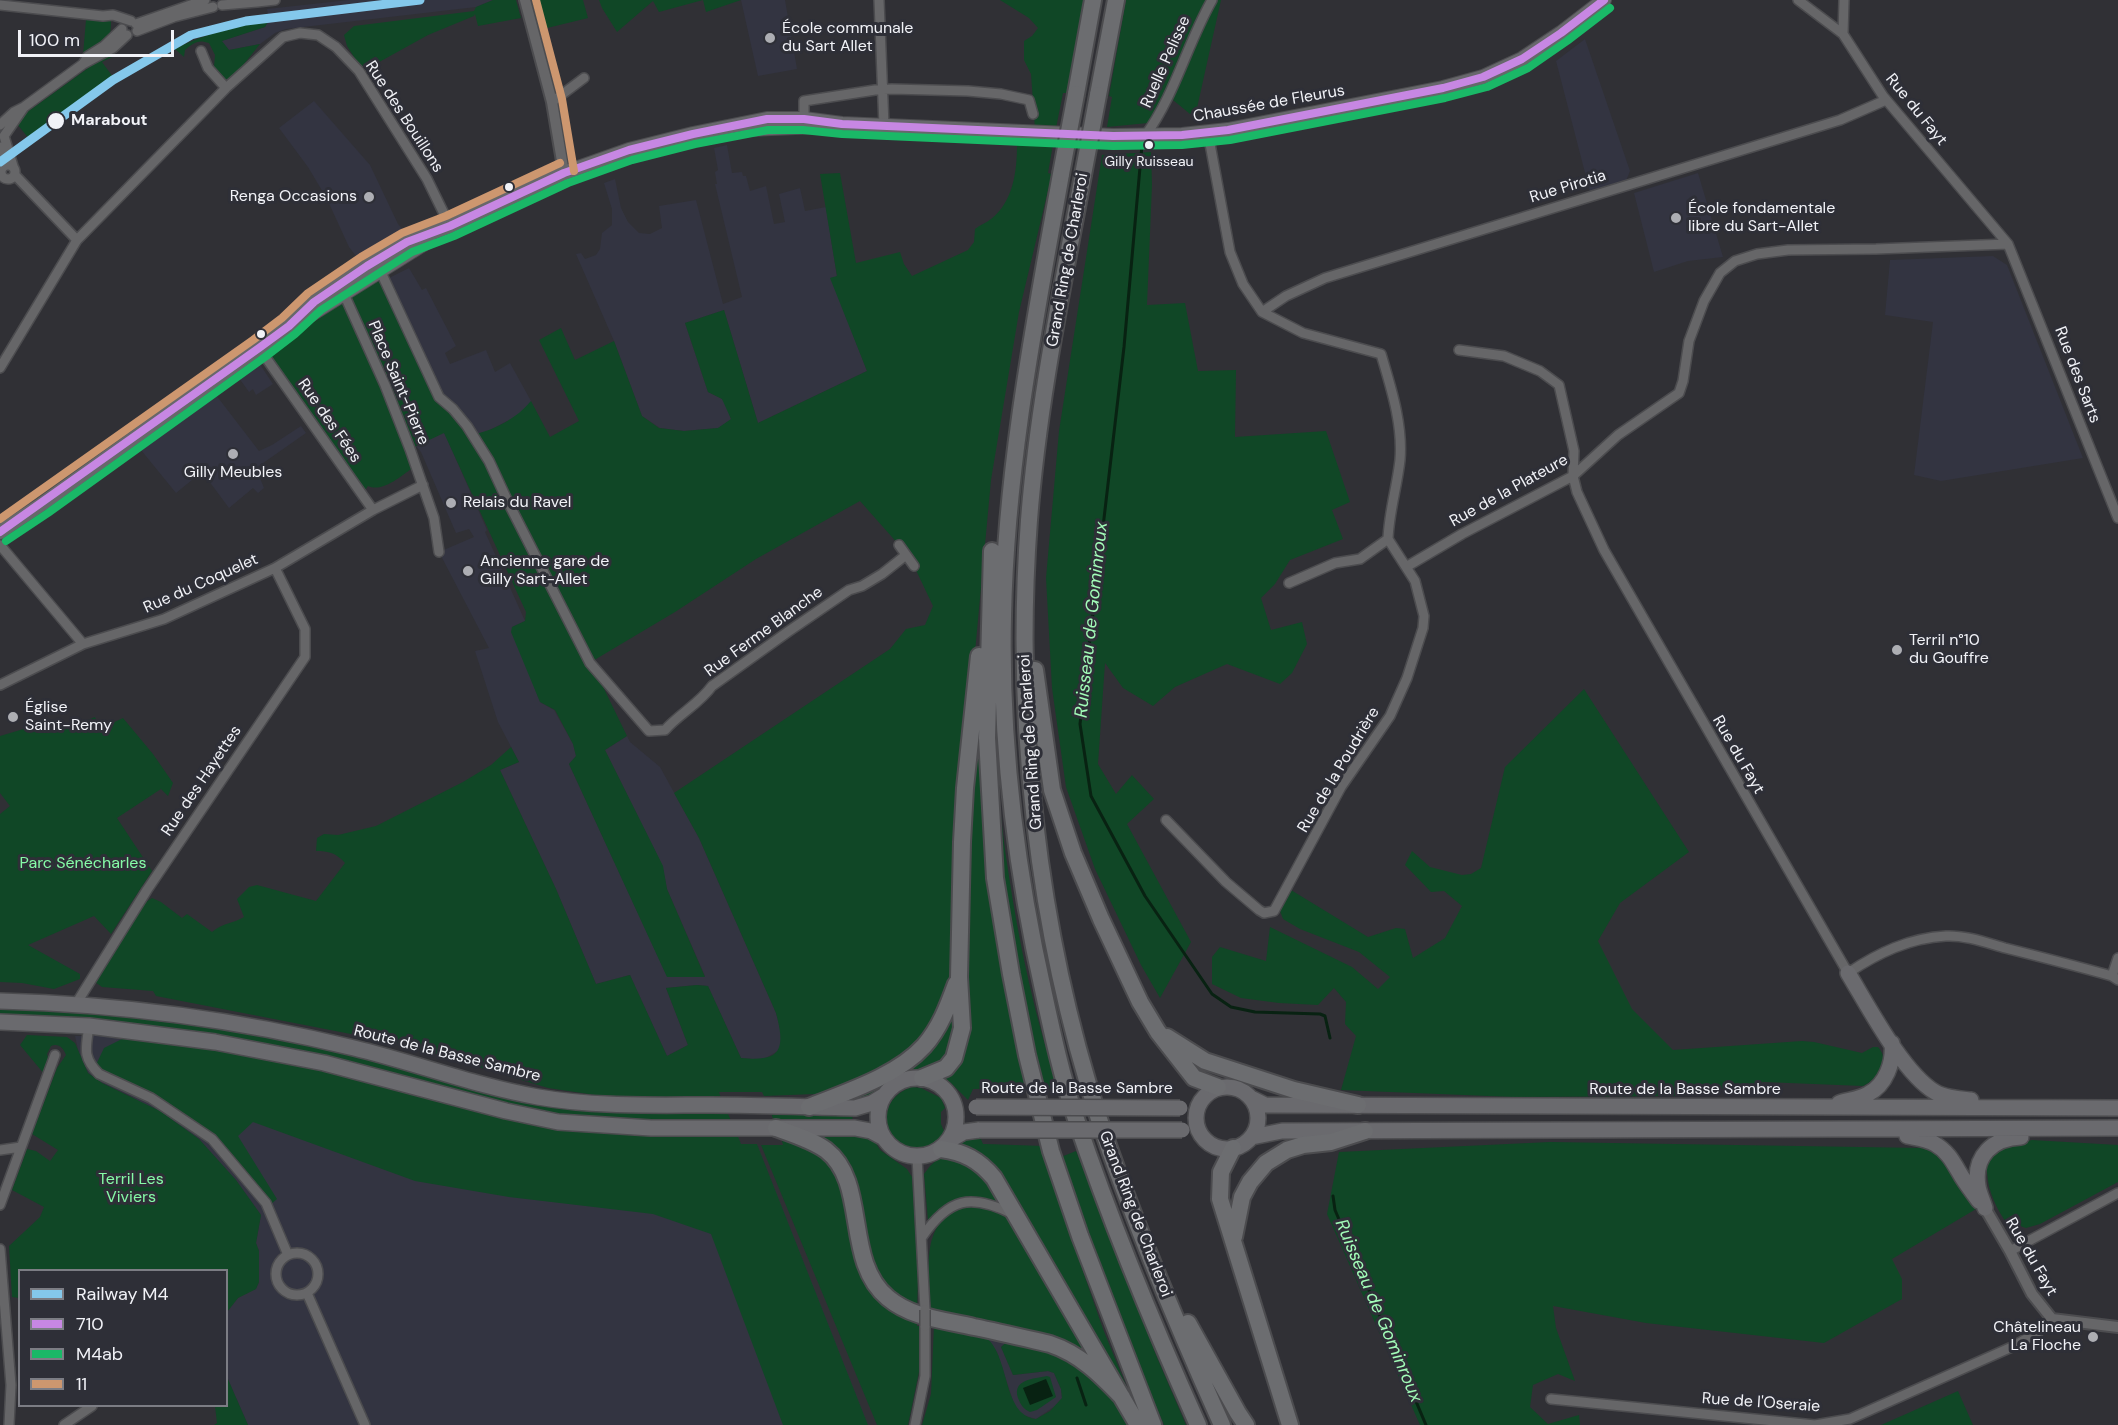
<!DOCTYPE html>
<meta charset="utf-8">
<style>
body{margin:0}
#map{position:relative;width:2118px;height:1425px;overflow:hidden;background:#303035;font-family:"DM Sans",sans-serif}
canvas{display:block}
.legend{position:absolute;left:18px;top:1269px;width:210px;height:138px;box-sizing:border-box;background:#2e2f37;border:2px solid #7c7d84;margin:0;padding:8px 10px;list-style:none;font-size:18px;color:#f1f2f7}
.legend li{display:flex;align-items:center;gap:12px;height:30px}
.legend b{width:30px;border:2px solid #7c7d84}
.scale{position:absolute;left:18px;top:30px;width:156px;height:27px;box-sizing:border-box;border:3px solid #f1f2f7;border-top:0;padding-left:8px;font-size:18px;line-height:21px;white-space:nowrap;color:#f1f2f7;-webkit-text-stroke:4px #2e2f37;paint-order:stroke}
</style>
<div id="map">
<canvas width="2118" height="1425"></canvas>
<ul class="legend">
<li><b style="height:8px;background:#84c8eb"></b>Railway M4</li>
<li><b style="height:8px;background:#c787e3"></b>710</li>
<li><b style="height:8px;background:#1ab867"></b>M4ab</li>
<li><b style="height:8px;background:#cd976f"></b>11</li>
</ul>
<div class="scale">100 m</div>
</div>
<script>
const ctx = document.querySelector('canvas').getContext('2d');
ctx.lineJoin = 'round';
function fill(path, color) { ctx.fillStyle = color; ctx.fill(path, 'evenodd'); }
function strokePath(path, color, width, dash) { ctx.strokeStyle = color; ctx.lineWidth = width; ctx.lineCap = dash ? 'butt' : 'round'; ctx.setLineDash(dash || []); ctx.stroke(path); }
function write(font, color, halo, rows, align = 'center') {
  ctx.font = font + ' "DM Sans",sans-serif'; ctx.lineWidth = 6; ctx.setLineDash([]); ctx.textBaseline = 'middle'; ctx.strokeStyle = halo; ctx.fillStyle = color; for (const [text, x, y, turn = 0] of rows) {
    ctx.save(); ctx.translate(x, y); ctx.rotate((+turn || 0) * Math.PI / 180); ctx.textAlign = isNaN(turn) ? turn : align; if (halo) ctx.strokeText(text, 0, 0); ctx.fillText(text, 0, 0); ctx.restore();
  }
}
fill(new Path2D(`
 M349 0H493L476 7 286 29 275 33 260 44 229 50 221 41 265 27 269 20 267 9Z
 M741 0H785L797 69 758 76Z
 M1585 39 1630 171 1626 181 1590 192 1556 61Z
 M314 101 370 165 398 224 407 234 378 253 359 260 349 247 327 199 308 167 279 128Z
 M727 145 732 173 742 172 743 176H746L750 191 766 186 774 224 785 222 779 194 800 188 805 211 826 207 837 277 831 278 867 371 758 423 724 310 685 323 708 392 722 399 728 407 731 420 718 428 684 431 660 428 642 416 614 341 576 254 581 253 585 259 596 255 600 249 602 233 612 225V209L604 183 615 179 621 208 628 222 639 233 650 234 662 228 659 206 696 200 723 304 742 297 715 184H717L715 172 718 170 714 148Z
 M1698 173 1723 257 1688 261 1654 272 1634 193Z
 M1993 256 2007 265 2083 458 1941 481 1914 475 1933 322 1885 315 1890 260Z
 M409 268 422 290 426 288 456 346 445 353 450 364 486 350 495 372 510 363 531 401 521 414 486 432 476 434 442 396 385 280Z
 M259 363 273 384 256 395 253 389 249 392 239 378Z
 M216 395 259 451 272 445 301 426 306 433 256 468 264 488 258 493 253 488 229 508 206 477 202 479 198 475 176 493 141 450Z
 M444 432 487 530 485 532 525 621 512 627 540 702 554 710 573 744 576 756 569 764 667 976H705L667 889 662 865 605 750 627 736 630 742 660 767 699 838 776 1013 781 1032 782 1043 778 1051 762 1060 741 1058 708 986 697 985 666 988 688 1045 667 1056 630 975 596 984 556 889 500 770 519 762 498 722 475 651 489 648 439 552 474 537 469 529 456 533 421 452 416 446Z
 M75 1036H128L295 1064 554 1127 611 1133 737 1134 741 1144H757L868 1425H248L227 1377V1312L238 1298 256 1289 259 1282V1251L256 1243 261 1215 236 1180 199 1139 132 1097 102 1083 88 1073 80 1058Z
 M983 1334 1010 1339 1001 1347 1013 1375 1048 1371 1054 1373 1061 1389 1062 1398 1055 1406 1036 1419 1023 1415 1015 1407 997 1352Z`), '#333441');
fill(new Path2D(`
 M493 0H516L521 18 478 26 475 14 474 16 428 35 363 71 347 46 344 35 354 26 474 11 476 7Z
 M534 0H583L588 18 539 30 531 11Z
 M599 0H741L706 12 703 0 659 12 653 1 617 32 602 8Z
 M1000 0H1085L1068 93H1063L1056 128 1035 129 1031 74 1024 60V41L1032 36 1038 28 1029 18Z
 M1126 0H1221L1197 108 1190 114 1173 100 1163 96 1148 123 1107 127 1112 97 1109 96Z
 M86 20H111C111 46 105 44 83 55Z
 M269 20 265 27 222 41 229 50 260 44 232 79H225L214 67 215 55 209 43C198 39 193 43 185 50L184 57 175 49C205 33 236 27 269 20Z
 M109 53 112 57 102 62 116 81 30 140 17 124 19 118Z
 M1053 144 1048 173 1051 174 1050 182 1019 312 991 480 975 652 951 989 918 1045 889 1066 837 1088 815 1094 764 1096 762 1092H719L721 1098H616L548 1088 402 1044 156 996 153 991 102 987 95 982 146 902 152 898 161 902 182 918 187 914 212 932C224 922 232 924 244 917L237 899 249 887 257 885 316 901 345 863C336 853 329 851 316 851L317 838 324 834 338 835 376 826 463 782 491 765 511 747 519 762 500 770 556 889 596 984 630 975 667 1056 688 1045 666 988 697 985 708 986 741 1058C781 1062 786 1050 776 1013L699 838 674 793 890 649 906 629 925 625 933 606 914 566 899 545 860 501 756 559 675 612 591 662 627 736 605 750 663 866 667 889 705 977H667L569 764 576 756 573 744 555 710 540 702 511 632 512 627 525 621 526 612 444 433 410 449 414 467C402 475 383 493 368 486L362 494 267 356 342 302 350 308 351 296 374 283 385 280 432 388 476 434C496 429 517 418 531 401L550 437 579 421 539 340 561 328 575 360 614 341 642 416 659 428 684 431 718 428 731 419 722 399 708 392 685 323 724 310 758 423 867 371 830 278 837 276 820 174 840 173 856 263 900 252 904 264 912 276 968 250 974 242 975 229C980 225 986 223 991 219 1013 202 1017 172 1017 145Z
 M1151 152 1152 185 1147 305 1185 303 1198 371 1236 370 1235 437 1326 431 1350 502 1332 510 1343 539 1290 560 1275 584 1261 598 1271 630 1302 622 1307 644 1292 673 1280 684 1227 664 1175 687 1153 706 1123 688 1105 663 1098 764 1116 794 1132 775 1154 799 1127 824 1191 942 1160 998 1141 965 1095 869 1066 787 1052 688 1046 578 1059 431 1102 155Z
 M1584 689 1689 852 1620 903 1598 941 1632 1009 1673 1050 1802 1041 1814 1042 1862 1053 1873 1047H1878C1891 1061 1878 1079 1863 1086L1764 1082 1681 1096 1513 1097 1341 1090 1356 1036 1345 1024 1346 1002 1334 988 1318 1005 1279 1003 1241 998 1212 984V957L1220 947 1266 961 1270 927 1352 967 1378 989 1390 977 1359 952 1300 929 1283 919 1280 911 1291 890 1368 937 1396 928 1405 929 1413 958 1445 938 1462 906 1444 891 1431 892 1405 865 1412 851 1430 867 1462 875 1471 874 1481 868 1505 767Z
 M95 717 100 729 123 718 153 754 173 783 168 796 161 789 117 818 152 871 111 934 94 916 28 945 80 974V979L54 989 22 983 0 982V814L10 806 0 793V736L54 720 62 728 67 725 71 731 88 724V720Z
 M979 724 1005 984 1025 1088 973 1089 968 1100 951 1083 939 1075 953 1065 967 836Z
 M993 738C998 782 1001 826 1008 870 1019 944 1035 1019 1059 1089H1041L1025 1016 998 836Z
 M953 1001 955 1036 942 1062 926 1070 913 1069 896 1075 878 1087 877 1092 863 1099H849L904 1066Z
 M0 1006 66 1008 233 1029 611 1111 728 1114 732 1123 594 1119 545 1114 382 1070 294 1050 0 1017Z
 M27 1035 67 1037 75 1043 88 1073 102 1083 160 1111 199 1139 236 1180 261 1215 256 1243 259 1251V1282L256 1289 238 1298 227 1312 226 1270H20L19 1298 12 1297 9 1246 40 1217 44 1207 12 1190 27 1149 36 1151 50 1161 58 1150 32 1134 57 1068 66 1055C63 1047 58 1043 51 1046L47 1054 49 1061 45 1075 20 1045Z
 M128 1036 295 1064 554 1127 611 1133 737 1134 741 1144H757L868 1425H783L711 1234 653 1214 509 1197 415 1181 253 1122 238 1136 277 1199 271 1204 197 1129 94 1069 104 1048Z
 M912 1087 921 1088 941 1098 945 1108 941 1112V1124L944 1131C941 1138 935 1144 927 1146 885 1157 869 1101 912 1087Z
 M853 1112 852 1122 775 1124 771 1113Z
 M851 1132 874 1140 880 1150 907 1169 912 1177 918 1279 917 1310 897 1302 870 1269 856 1202 816 1140 818 1133Z
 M979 1135 983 1144H986L1043 1146 1052 1182 1103 1329 1130 1395 974 1153 959 1144 966 1139Z
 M781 1137 797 1143 822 1156 838 1175 864 1278 873 1294 889 1308 917 1321V1326H919L920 1367 908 1425H877L761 1145H783Z
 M2032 1140 2118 1145V1182L2040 1224 2026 1228 2005 1221C1993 1202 1986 1186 1987 1163L2000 1148Z
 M1550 1142 1922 1148 1940 1155 1976 1209 1892 1259 1902 1279V1299L1824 1343 1646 1323 1553 1306 1556 1328 1575 1381 1558 1374 1533 1385 1530 1407 1548 1424 1579 1415 1580 1425H1420L1327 1214 1339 1152Z
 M1076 1151 1156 1355 1186 1425H1164L1102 1275 1061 1157Z
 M941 1156 977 1165 1008 1209C973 1201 957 1189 931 1220H928L924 1174 930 1166Z
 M972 1205 984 1206 1008 1218 1090 1356 931 1314C930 1272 916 1216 972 1205Z
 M934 1325C947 1327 975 1329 984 1336 1011 1354 1001 1415 1036 1419L1050 1411 1062 1398 1061 1389 1054 1373 1048 1371 1013 1375 1001 1347 1010 1339 1052 1349 1074 1361 1115 1400 1129 1425H922L931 1394Z
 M1047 1376 1050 1377 1056 1397 1037 1410 1030 1412C1023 1409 1021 1405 1018 1398 1012 1379 1034 1379 1047 1376Z
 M227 1377 248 1425H214L217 1423 215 1406H226Z
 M1958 1391 1973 1425H1881Z`), '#104726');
fill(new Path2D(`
 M1046 1379 1053 1396 1030 1405 1023 1388Z`), '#082212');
strokePath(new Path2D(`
 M1142 145 1124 347 1080 724 1091 796 1145 896 1212 994 1231 1007 1255 1012 1320 1014 1325 1016 1330 1038
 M1333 1196 1335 1210 1426 1425
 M1077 1378 1086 1405`), '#082212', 3);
const minor = new Path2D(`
 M879 0 884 126
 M1798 0 1843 34 1883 96 2008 244 2118 518
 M257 2 275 0
 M0 5 103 16 113 15 131 21
 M222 5 257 2 254 0
 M136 24 205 0
 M122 29 104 46 88 56 83 64 113 48 127 35
 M137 31 174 17 213 7
 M1843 34 1844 0
 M201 51 208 68 226 88
 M552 102 584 78
 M24 107 83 64
 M804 119V101L875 90 892 89 968 91 1001 94 1029 100 1033 114
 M0 125 14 112 24 107 4 136 13 166
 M1208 133 1230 252 1243 284 1262 312 1303 333 1381 354C1391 388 1403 424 1400 460 1397 487 1389 512 1388 539
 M1145 136C1175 95 1187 44 1212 0
 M0 147 6 165
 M1 172a7 7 0 1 1 14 0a7 7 0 1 1-14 0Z
 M15 175 77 240
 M379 268 439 397 453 409 467 426 489 461 508 502 590 663 649 731 665 730C679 714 699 704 712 686L789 631 849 590 862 586 882 574 906 555
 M344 294 385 385 410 449 434 518 439 552
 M1262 312 1286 296 1325 278 1840 120 1886 100
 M259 348 373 510
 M1459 350 1504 356 1540 371 1559 385 1574 451 1573 476 1577 492 1604 550 1848 973C1878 953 1909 938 1946 936 1965 935 1987 943 2005 948 2041 957 2076 966 2112 976
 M0 368 77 240 226 88 283 37 300 33 318 35 336 47 359 71 427 179 450 226
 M0 545 83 644
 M899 545 914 566
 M1406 567 1462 534 1573 476 1618 435 1679 393 1683 381 1689 341 1704 301 1720 273 1735 261 1757 254 1788 250 1876 249 2008 244
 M1289 583 1335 563 1360 559 1388 539
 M0 685 83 644 164 619 275 568 373 510 423 485
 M1166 820 1226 882 1259 910 1264 913 1274 911 1341 787 1390 716 1407 678 1423 628 1424 616 1415 581 1388 539
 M2118 958 2112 976 2118 980
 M76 1004 147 890 305 657V629L275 568
 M89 1026C86 1048 82 1057 99 1074L151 1098 212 1139 266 1203 288 1255
 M0 1150 21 1147
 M917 1157 925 1310
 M0 1205 55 1055
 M922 1237C949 1198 970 1193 1013 1214
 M0 1249 11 1385 9 1425
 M2010 1251 2118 1193
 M276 1274a21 21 0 1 1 42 0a21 21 0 1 1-42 0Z
 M307 1293 365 1425
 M1551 1399 1815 1425 1850 1419 2014 1346 2038 1332 2052 1319
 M64 1425 92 1406
 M915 1425 925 1376V1326`);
const tertiary = new Path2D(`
 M525 0 552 102 564 173
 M1985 1208 2010 1251 2032 1294 2052 1319 2118 1327`);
const primary = new Path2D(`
 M748 129 819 126
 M305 318 428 241
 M0 532 42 504 259 348 289 326 314 302 367 266 407 242 450 226 564 173 629 150 693 134 767 119H804L842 124 1113 136 1182 135 1228 130 1443 88 1483 77 1522 59 1561 33 1604 0`);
const trunk = new Path2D(`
 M1848 973C1868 1006 1903 1073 1935 1092 1945 1098 1959 1099 1971 1100
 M0 1001C118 1004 239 1020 354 1048 416 1063 476 1086 538 1097 595 1107 653 1105 710 1105 758 1105 807 1107 855 1108L872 1103 885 1095
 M0 1022 89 1026 215 1042 324 1063 506 1111 558 1122 651 1128H855L871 1131 884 1138
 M878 1117a39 39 0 1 1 78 0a39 39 0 1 1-78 0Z
 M1196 1118a31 31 0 1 1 62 0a31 31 0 1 1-62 0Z
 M1253 1099 1265 1105 2118 1108
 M1839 1103C1848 1100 1860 1099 1868 1094 1886 1085 1894 1062 1892 1043
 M1907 1136C1916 1138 1926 1139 1935 1144 1949 1152 1954 1164 1962 1177 1967 1185 1973 1193 1979 1201
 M1252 1137 1282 1131 2118 1128
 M950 1140 964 1132 979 1130
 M1985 1208C1983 1201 1979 1193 1978 1186 1973 1156 1993 1138 2021 1137`);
const motorway = new Path2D(`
 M1076 94 1093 0
 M1098 95 1116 0
 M1061 174C1035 320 1006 467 1003 616 1000 743 1016 870 1044 994 1053 1036 1062 1078 1076 1119 1111 1223 1153 1325 1198 1425
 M1083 175C1062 289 1038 404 1029 520 1014 719 1037 929 1099 1119 1134 1223 1177 1325 1222 1425
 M992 551 987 738 995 878 1011 974 1027 1055 1051 1151 1080 1236 1153 1425
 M1035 670 1052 790 1073 853 1101 919 1140 1002 1158 1032 1194 1078 1218 1087
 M1167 1037 1205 1061 1294 1090 1358 1105
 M922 1078 946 1068 954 1058 962 1028 959 977 962 842 965 788 979 656
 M809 1107C846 1092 897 1076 924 1046 940 1028 948 1006 956 984
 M776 1128C793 1134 812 1140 826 1150 869 1183 843 1261 888 1298 912 1318 944 1320 974 1327 999 1332 1024 1338 1050 1344 1080 1354 1100 1374 1122 1397
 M1233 1148 1221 1172 1220 1199 1290 1425
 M941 1149C964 1152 979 1160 994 1178L1138 1425
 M1234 1237 1242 1197 1250 1182 1266 1163 1287 1150 1303 1145 1331 1142 1365 1131
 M1188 1323 1238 1413 1246 1425`);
strokePath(minor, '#4c4c4f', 12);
strokePath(tertiary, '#4c4c4f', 14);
strokePath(primary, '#4c4c4f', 16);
strokePath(trunk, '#4c4c4f', 18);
strokePath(motorway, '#4c4c4f', 20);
strokePath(minor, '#666668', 9);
strokePath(tertiary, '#666668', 10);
strokePath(primary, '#67676b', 14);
strokePath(trunk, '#6a6a6e', 15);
strokePath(motorway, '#6c6d70', 16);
const minorBridge = new Path2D(`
 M925 1310V1326`);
const trunkBridge = new Path2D(`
 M976 1107 1180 1108
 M979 1130H1182`);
const motorwayBridge = new Path2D(`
 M1061 174 1076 94
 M1083 175 1098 95`);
strokePath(minorBridge, '#4c4c4f', 12, []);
strokePath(trunkBridge, '#4c4c4f', 18, []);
strokePath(motorwayBridge, '#4c4c4f', 20, []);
strokePath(minorBridge, '#666668', 9);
strokePath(trunkBridge, '#6a6a6e', 15);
strokePath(motorwayBridge, '#6c6d70', 16);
strokePath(new Path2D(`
 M0 532 259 348 289 326 314 302 367 266 407 242 450 226 564 173 629 150 693 134 767 119H804L842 124 1113 136 1182 135 1228 130 1443 88 1483 77 1522 59 1561 33 1604 0`), '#c787e3', 8);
strokePath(new Path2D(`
 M6 541 48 513 265 357 295 334 321 310 412 252 454 236 568 183 632 160 695 144 768 130H803L842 134 1113 146 1182 145 1230 140 1445 98 1487 87 1528 68 1567 41 1610 8`), '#1ab867', 8);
strokePath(new Path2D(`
 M536 0 562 99 574 171
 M0 519 253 340 282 318 308 293 361 257 402 233 446 216 560 163`), '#cd976f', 8);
strokePath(new Path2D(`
 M0 162 113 80 191 35 246 21 420 0`), '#84c8eb', 9);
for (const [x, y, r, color] of [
 [770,38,6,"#adaeb3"],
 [56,121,9,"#f1f2f7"],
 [1149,145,5,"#f1f2f7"],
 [509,187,5,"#f1f2f7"],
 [369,197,6,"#adaeb3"],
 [1676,218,6,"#adaeb3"],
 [261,334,5,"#f1f2f7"],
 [233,454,6,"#adaeb3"],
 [451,503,6,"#adaeb3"],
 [468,571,6,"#adaeb3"],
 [1897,650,6,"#adaeb3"],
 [13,717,6,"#adaeb3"],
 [2093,1337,6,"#adaeb3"]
]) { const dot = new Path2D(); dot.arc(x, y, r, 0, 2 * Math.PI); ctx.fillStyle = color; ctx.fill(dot); strokePath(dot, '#2e2f37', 2); }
write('14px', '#f1f2f7', '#2e2f37', [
 ["Gilly Ruisseau",1149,162]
]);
write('16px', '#f1f2f7', '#2e2f37', [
 ["École communale",782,29],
 ["du Sart Allet",782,47],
 ["Renga Occasions",357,197,"right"],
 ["École fondamentale",1688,209],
 ["libre du Sart-Allet",1688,227],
 ["Gilly Meubles",233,473,"center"],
 ["Relais du Ravel",463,503],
 ["Ancienne gare de",480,562],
 ["Gilly Sart-Allet",480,580],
 ["Terril n°10",1909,641],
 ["du Gouffre",1909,659],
 ["Église",25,708],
 ["Saint-Remy",25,726],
 ["Châtelineau",2081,1328,"right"],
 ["La Floche",2081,1346,"right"]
], 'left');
write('16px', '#f1f2f7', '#2e2f37', [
 ["Ruelle Pelisse",1166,62,-66],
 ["Chaussée de Fleurus",1269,104,-10],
 ["Rue du Fayt",1916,110,51],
 ["Rue des Bouillons",404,117,57],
 ["Rue Pirotia",1568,187,-17],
 ["Grand Ring de Charleroi",1068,260,-80],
 ["Rue des Sarts",2077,375,69],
 ["Place Saint-Pierre",398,383,67],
 ["Rue des Fées",329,421,55],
 ["Rue de la Plateure",1509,491,-29],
 ["Rue du Coquelet",201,584,-24],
 ["Rue Ferme Blanche",764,632,-36],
 ["Grand Ring de Charleroi",1031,742,-94],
 ["Rue du Fayt",1738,755,60],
 ["Rue de la Poudrière",1339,770,-59],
 ["Rue des Hayettes",202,781,-56],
 ["Route de la Basse Sambre",447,1054,14],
 ["Route de la Basse Sambre",1077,1089],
 ["Route de la Basse Sambre",1685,1090],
 ["Grand Ring de Charleroi",1135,1214,69],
 ["Rue du Fayt",2031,1257,60],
 ["Rue de l'Oseraie",1761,1403,4]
]);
write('bold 16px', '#f1f2f7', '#2e2f37', [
 ["Marabout",71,121]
], 'left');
write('16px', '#86fba7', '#2e2f37', [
 ["Parc Sénécharles",83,864],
 ["Terril Les",131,1180],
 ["Viviers",131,1198]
]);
write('italic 18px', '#a2fcb8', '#2e2f37', [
 ["Ruisseau de Gominroux",1092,620,-84],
 ["Ruisseau de Gominroux",1378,1311,67]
]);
</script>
